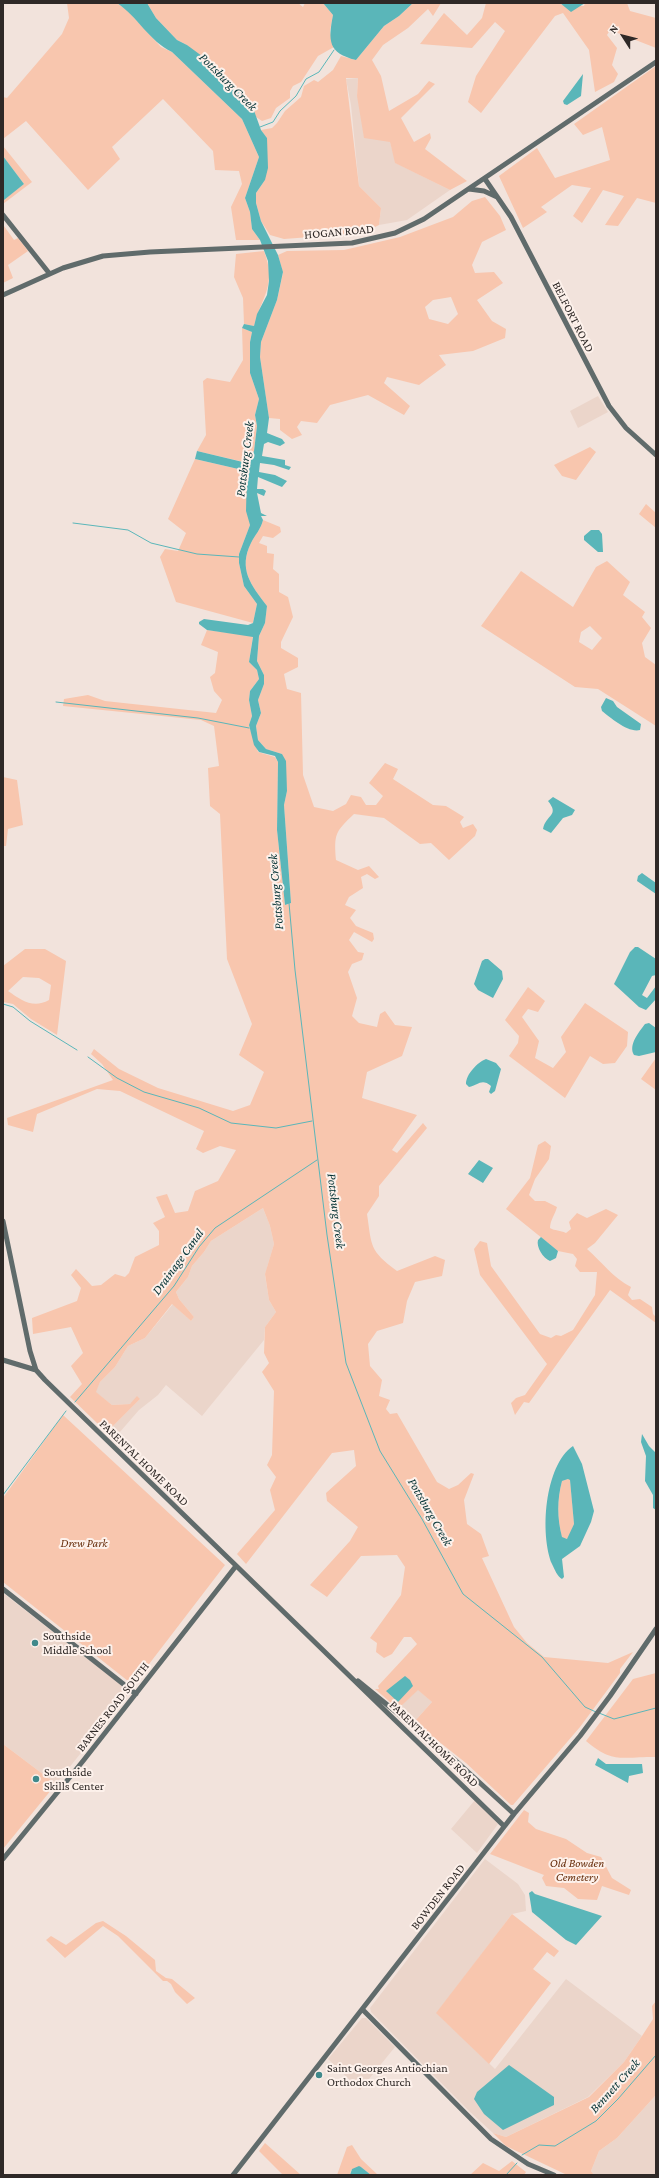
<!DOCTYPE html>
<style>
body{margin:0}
#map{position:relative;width:659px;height:2178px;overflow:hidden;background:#f2e3dc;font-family:"Crimson Pro",serif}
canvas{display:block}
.frame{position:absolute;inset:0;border:4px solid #2f2927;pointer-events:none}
.north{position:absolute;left:603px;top:16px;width:40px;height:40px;-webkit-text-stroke:3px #fdf1eb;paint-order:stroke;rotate:306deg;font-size:11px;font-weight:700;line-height:16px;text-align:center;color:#2f2927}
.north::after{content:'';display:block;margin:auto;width:14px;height:18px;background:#2f2927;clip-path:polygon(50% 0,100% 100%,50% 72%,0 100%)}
</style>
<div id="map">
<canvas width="659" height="2178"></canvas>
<div class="frame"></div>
<div class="north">N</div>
</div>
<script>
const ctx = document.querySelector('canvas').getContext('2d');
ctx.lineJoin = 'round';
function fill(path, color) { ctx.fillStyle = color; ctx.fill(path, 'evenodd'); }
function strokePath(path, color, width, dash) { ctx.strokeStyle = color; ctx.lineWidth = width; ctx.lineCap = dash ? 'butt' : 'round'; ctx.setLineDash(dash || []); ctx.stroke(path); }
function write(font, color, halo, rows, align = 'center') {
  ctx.font = font + ' "Crimson Pro",serif'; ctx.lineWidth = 4; ctx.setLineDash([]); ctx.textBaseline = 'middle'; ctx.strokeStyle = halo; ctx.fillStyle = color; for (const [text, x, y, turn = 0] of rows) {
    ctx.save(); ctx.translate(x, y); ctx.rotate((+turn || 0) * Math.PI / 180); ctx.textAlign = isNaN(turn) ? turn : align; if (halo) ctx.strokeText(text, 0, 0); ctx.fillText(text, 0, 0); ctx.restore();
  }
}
fill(new Path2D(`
 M358 78 357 96 390 142 396 163 450 190 407 220 379 225 381 208 359 186 351 105 346 79Z
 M598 396 608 412 578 428 570 411Z
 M263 1208 270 1226 274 1244 265 1275 269 1300 276 1312 265 1327 264 1340 202 1416 166 1385 158 1395 139 1410 113 1440 108 1431 140 1399 130 1404 112 1405 95 1392 100 1382 115 1367 128 1346 145 1338 173 1304 191 1321 194 1317 179 1299 176 1292 188 1277 192 1266 204 1252 211 1241Z
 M3 1593 130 1692 56 1784 3 1744Z
 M418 1689 432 1702 414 1722 398 1709Z
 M475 1800 498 1824 477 1853 451 1829Z
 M485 1859 518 1884 525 1895 526 1911 512 1914 437 2013 495 2069 566 1979 642 2036 624 2062 588 2097 506 2137 493 2133 470 2112 371 2012 370 2008Z
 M362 2018H366L395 2047 360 2090 328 2059Z
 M656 2095V2175H594L591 2171 599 2151 617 2138Z`), '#ebd5ca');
fill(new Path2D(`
 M67 3H117L127 10 161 47 172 52 242 119 259 157 245 198 250 212 252 229 260 240H236L231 207 242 184 239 171 215 170 213 151 163 99 112 147 120 159 88 190 26 121 3 139V97L7 98 62 34 69 18Z
 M147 3H298L303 7 305 3H323L333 15 330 31 334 47 318 56 301 82 293 86 290 91V98L276 108 271 118 262 121 256 117 252 105 187 45 177 40 156 18Z
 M413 3H441L433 16 428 9 408 28 383 45 372 60 381 76 389 111 418 94 429 81 435 84 401 118 414 142 430 133 431 138 425 149 467 181 450 190 395 163 390 142 364 138 357 96 358 78H346L359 186 381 208 379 225 363 233 284 239 270 235 261 221 256 203V193L265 180 267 138 261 130 272 128 277 123 285 111 301 97 304 86 314 80 318 82 333 70 341 56 356 60 384 26 399 16Z
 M486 3H559L565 6H584L585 3H627L630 11 656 18V48L610 30 607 35 617 48 612 65 618 74 614 82 595 92 589 50 563 13 555 16 481 113 468 102 476 76 505 31 495 22 472 48 420 44 444 13 467 35 482 18Z
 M656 66V203L637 198 618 226 605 225 624 196 603 190 582 223 573 216 591 188 572 185 541 207 547 212 523 228 499 176 537 148 555 178 610 160 602 127 583 135 574 124Z
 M3 146 32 182 3 204V200L24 184 3 156Z
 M485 197 500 216 506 230 482 242 472 265 475 273 494 272 503 283 477 300 492 321 506 329 505 338 473 351 439 355 446 365 419 385 387 377 384 383 410 406 404 415 368 395 330 405 317 423 301 421 297 427 302 435 292 439 280 430V419L269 418 260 357 261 342 277 300 283 273 278 255 287 251 344 250 400 237 453 217 472 201ZM451 297 458 314 448 324 429 319 425 307 433 300Z
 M4 226 14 240 18 238 28 251 8 265 13 278 3 283Z
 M264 251C277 286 262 295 254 326L244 324 243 298 234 277 236 254Z
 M242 328 252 332 250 342V373L259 399 255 415 257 426 254 451 248 463 197 451 206 435 203 381 207 378 230 382 243 360Z
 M590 447 596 452 576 480 562 476 554 465Z
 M195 459 247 471 250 525 239 554V563L244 586 257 604 253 623 176 602 160 557 165 549 178 551 186 533 168 519Z
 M646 504 656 513V528L639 514Z
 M263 520 280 527 281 532 273 538 263 536 259 543 267 546V553L274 554 273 569 279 574V592L288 597 293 617 281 642V648L298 658V667L284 674 287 689 301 693 303 775 314 807 333 811 346 804 351 795 361 797 366 805H376L383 796 369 783 385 763 398 769 393 779 433 805 446 806 464 817 460 822 463 828 473 824 477 830 475 836 449 860 431 843 420 844 384 818 354 814C335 832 334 834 336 860L358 870 369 866 379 877 375 879 367 874 361 877 363 888 349 897 345 905 356 910 350 918 356 926 373 933 374 939 372 942 354 932 349 940 358 952 364 953 362 960 352 964 348 972 357 998 352 1016 359 1023 377 1027 380 1014 385 1011 395 1025 412 1027 402 1056 367 1072 362 1098 417 1115 392 1150 397 1153 423 1123 427 1128 379 1186V1196L367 1214C372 1247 369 1250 397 1271L435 1256 445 1260 442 1276 415 1282 407 1301 403 1323 377 1331 368 1344 370 1366 382 1380 379 1396 390 1400 386 1409 390 1414 397 1413 437 1482 449 1489 458 1485 471 1473 474 1474 464 1500 467 1524 481 1534 489 1556 482 1558 514 1627 527 1643 544 1657 608 1663 633 1652 620 1669V1673L580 1727 513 1805H511L466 1763 414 1722 432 1702 418 1690 398 1709 375 1689H379L378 1686 417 1644 411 1637H404L392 1654 384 1658 376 1652 377 1643 370 1638 401 1595 405 1567 397 1555 361 1556 327 1597 310 1585 350 1541 358 1527 327 1501 326 1493 356 1466 354 1450 332 1453 246 1564 237 1554 275 1510 270 1490 276 1477 267 1465 272 1455 274 1391 262 1372 269 1363 264 1353 265 1327 276 1312 269 1300 265 1274 274 1244 270 1226 263 1208 211 1241 204 1252 192 1266 188 1277 176 1292 179 1299 194 1317 191 1321 172 1304 145 1338 128 1346 115 1367 100 1382 96 1392 112 1405 130 1404 137 1396 140 1399 108 1431 97 1423 70 1397 82 1384 71 1366 83 1353 71 1327 33 1334 32 1318 77 1301 81 1288 71 1275 76 1269 92 1286 101 1285 115 1274 125 1277 129 1273 135 1257 159 1245V1231L153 1223 165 1217 156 1197 167 1194 175 1213 188 1211 195 1191 218 1181 236 1150 220 1146 203 1153 196 1149 204 1131 120 1091 97 1089 37 1114 33 1132 8 1125 7 1118 113 1080 102 1064 91 1054 94 1049 119 1069 158 1088 233 1111 250 1105 264 1072 239 1055 252 1024 227 959 220 814 210 806 208 768 219 766 214 726 201 720 63 706 64 699 88 695 105 701 216 713 222 700 214 691 210 677 215 673 218 652 201 645 207 630 253 636 249 662 257 670 259 679 250 691 249 700 252 716 249 726 258 752 275 757 278 762 277 830 285 905 291 903 284 805 287 791 282 754 266 749 258 740 256 726 261 713 258 700 264 684V675L257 661 259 636 265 623 267 606C251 585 238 569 251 543 255 535 261 529 263 520Z
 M607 561 630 582 623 595 645 612 642 617 651 628 642 643 645 657 656 665V726L598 689 575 687 481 626 521 571 573 607 596 567ZM590 626 602 638 592 650 579 642 581 632Z
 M3 777 17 780 23 825 8 829 6 846H3Z
 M25 949H45L66 961 57 1035 31 1019 13 1004 3 1002V966ZM23 977 39 978 51 985 49 1000C33 1009 21 1000 8 991Z
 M528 987 545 1001 538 1012 528 1009 522 1017 539 1041 535 1058 553 1068 566 1052 561 1037 585 1003 628 1032 627 1046 615 1063 603 1064 590 1056 565 1098 509 1056 518 1043 519 1036 505 1020Z
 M656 1058V1090L641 1079Z
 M545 1141 551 1146 549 1159 535 1179 529 1195 535 1201H545L557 1207C555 1215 550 1220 550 1228 555 1231 560 1230 566 1233L571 1229 569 1222 577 1213 587 1218 606 1209 618 1215 595 1243 587 1249C602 1262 613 1278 631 1287L628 1295 632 1300 640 1299 652 1307 653 1314 656 1317V1323L610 1290 529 1403 524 1402 515 1415 511 1403 516 1398 525 1395 547 1364 480 1275 474 1249 480 1241 487 1243 491 1266 540 1334 551 1338 556 1335 561 1336 573 1330 595 1295 597 1272H580L575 1266 577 1259 573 1254 558 1251 506 1209 530 1178 538 1145Z
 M63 1415 225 1565 133 1685 3 1582V1498Z
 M568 1479H570L574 1524 568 1539 562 1538C557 1518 557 1500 562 1481Z
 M656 1673V1757C623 1756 614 1765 586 1741L633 1679Z
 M3 1744 56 1784 3 1849Z
 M524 1810 529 1813 528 1822 536 1829 566 1839 587 1853 601 1857 612 1878 631 1890 629 1895 602 1886 597 1900 578 1899 564 1888 546 1886 542 1878 544 1875 490 1854Z
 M512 1914 559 1951 554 1957 547 1952 533 1969 551 1983 489 2064 436 2013Z
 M103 1921 126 1936 155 1960 156 1971 166 1978 172 1979 195 1998 187 2004 175 1992 171 1984 167 1981H163L118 1936 103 1926 65 1958 46 1940 51 1936 66 1945 96 1923Z
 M656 2001V2095L617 2138 599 2151 591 2171 594 2175H567L506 2146 493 2133 506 2137 589 2097 624 2062 642 2036 653 2019 652 2006Z
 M265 2143 301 2175H283L259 2151Z
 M352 2145 361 2159 378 2175H371L361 2167 351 2170 350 2175H337L347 2147Z
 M512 2161 526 2172 524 2175H470L483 2163 499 2171Z`), '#f8c6ae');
fill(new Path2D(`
 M117 3H147L156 18 177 40 187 45 206 59 252 105 261 130 267 138 268 168 265 180 256 193V203L261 221 278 255 283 272 277 300 261 342 260 357 269 418 267 433 282 439 285 443 280 446 268 442 264 444 262 456 285 460V465L291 467 289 470 274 465 260 463 259 472 275 475 287 481 282 487 258 477 257 489H263L266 491 264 496 257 493 261 513 267 516H261L263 520C261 529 255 535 251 543 238 569 251 585 267 606L265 623 259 636 257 661 264 675V684L258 700 261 713 256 726 258 740 266 749 282 754 286 761 287 791 284 805 291 903 285 905 277 830 278 762 275 756 259 752 254 745 249 725 252 716 249 700 250 691 259 679 257 670 249 662 253 637 207 630 199 624V622L204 619 248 625 253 623 257 604 244 586 239 563V554L250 525 246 511 247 471 195 459 197 451 247 463 254 451 257 426 255 415 259 399 250 373V342L252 332 242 328 244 324 254 326 257 314 267 295 269 281 268 261 260 240 252 229 250 212 245 198 259 157 242 119 172 52C149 41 138 17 117 3Z
 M323 3H413L399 16 384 26 356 60C328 53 328 41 333 15Z
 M560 3H585L571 12Z
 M583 74 581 96 567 105 564 104 563 101Z
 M3 156 24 184 4 200H3Z
 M591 530H599L602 534 603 552H598L584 540V536Z
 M606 698 613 701 617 707 641 724 640 730C628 733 611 718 602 711L601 707Z
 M553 797 575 810 572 815 563 818 551 833 543 829C546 814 560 816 548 801Z
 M642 873 656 883V894L637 881 638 876Z
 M635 947H638L656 959V975L652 976 642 995 647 998 656 986V999L646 1010 639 1007 614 984 630 952Z
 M485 959H488L502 971 503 979 493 998 478 990 474 984 482 961Z
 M649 1023 656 1028V1052L639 1056 634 1055C628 1045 639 1032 645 1024Z
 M486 1059 496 1063 501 1069 495 1091 491 1094 489 1092 491 1086C482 1078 478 1085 469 1087L466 1084C466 1074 478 1062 486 1059Z
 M479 1160 493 1168 483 1183 468 1174Z
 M541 1237 558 1251 556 1258 550 1261C543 1258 536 1247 538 1240Z
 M642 1434 649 1446 656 1453V1510L653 1508V1495L645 1481 646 1456 641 1442Z
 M573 1446 582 1464 594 1511 591 1522 580 1546 562 1559 564 1577 562 1579C557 1576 555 1570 552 1564 540 1535 544 1466 573 1446ZM568 1479 570 1480 574 1524 567 1539 562 1537C557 1518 557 1500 562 1481Z
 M405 1676 410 1680 413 1686 398 1702 386 1691Z
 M598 1758 606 1764H642L643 1773 629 1776 628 1783 595 1765Z
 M532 1891 535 1894 602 1916 576 1945 566 1940 532 1912 529 1893Z
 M509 2065 554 2097V2105L503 2130 484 2114 474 2099 477 2092Z
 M359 2166 361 2167 371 2175H350L352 2169Z`), '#5ab6b9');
strokePath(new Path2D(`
 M260 127 273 122 280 111 296 96 306 79 319 72 334 50
 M73 523 128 530 151 543 197 554 239 557
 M56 702 198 718 249 728
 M289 903 295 970 327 1235 346 1363 380 1451 422 1519 463 1594 542 1657 585 1707 596 1712
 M3 1004 13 1007 30 1021 77 1050
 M88 1057 117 1078 144 1092 199 1108 231 1123 276 1128 312 1121
 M75 1402 174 1286 199 1247 215 1228 317 1160
 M3 1495 66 1411
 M599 1713 614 1719 656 1708
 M522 2155 539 2145 555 2146 596 2121 618 2099 656 2055
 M506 2175 517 2163`), '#5ab6b9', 1);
strokePath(new Path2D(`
 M485 179 511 217 609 406 626 428 656 455
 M469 189 484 191 497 197
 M3 215 49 273
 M3 295 63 268 103 256 150 252 352 243 395 233 424 219 656 62
 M3 1221 30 1351 36 1370 45 1380 504 1826
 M3 1360 36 1370
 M3 1589 136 1694
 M358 1681 456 1761 514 1814
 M3 1859 83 1761 236 1566
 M363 2010 491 2139 528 2164 554 2175
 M233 2175 514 1814 580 1736 610 1696 656 1629`), '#606b6b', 5);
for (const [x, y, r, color] of [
 [35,1643,4,"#40898b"],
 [36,1779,4,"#40898b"],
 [319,2075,4,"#40898b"]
]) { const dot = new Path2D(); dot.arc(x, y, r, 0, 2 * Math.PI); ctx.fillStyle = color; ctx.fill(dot); strokePath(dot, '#fdf1eb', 1.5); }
write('12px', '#2f2927', '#fdf1eb', [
 ["HOGAN ROAD",339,232,-5],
 ["BELFORT ROAD",573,317,63],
 ["PARENTAL HOME ROAD",144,1463,44],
 ["BARNES ROAD SOUTH",113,1707,-52],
 ["PARENTAL HOME ROAD",434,1744,44],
 ["BOWDEN ROAD",438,1897,-52]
]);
write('italic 12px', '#672d0b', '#fdf1eb', [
 ["Drew Park",84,1543],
 ["Old Bowden",577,1863],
 ["Cemetery",577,1877]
]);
write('12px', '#2f2927', '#fdf1eb', [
 ["Southside",43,1636],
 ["Middle School",43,1650],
 ["Southside",44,1772],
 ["Skills Center",44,1786],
 ["Saint Georges Antiochian",327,2068],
 ["Orthodox Church",327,2082]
], 'left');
write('italic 13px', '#053335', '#fdf1eb', [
 ["Pottsburg Creek",228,82,45],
 ["Pottsburg Creek",245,459,-83],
 ["Pottsburg Creek",276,892,-95],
 ["Pottsburg Creek",336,1211,83],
 ["Drainage Canal",178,1262,-54],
 ["Pottsburg Creek",430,1512,60],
 ["Bennett Creek",615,2086,-48]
]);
</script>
